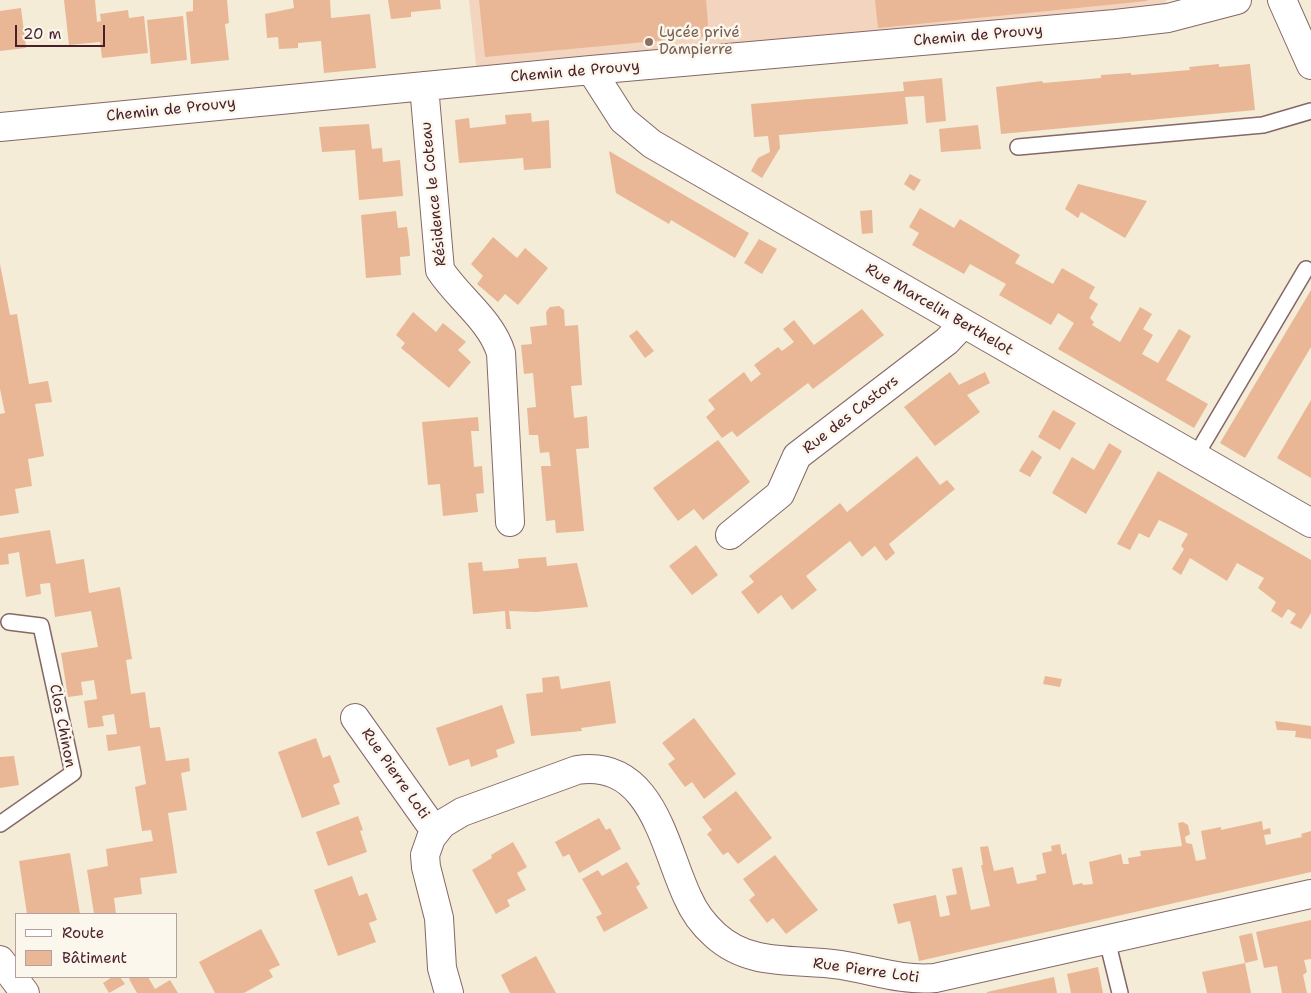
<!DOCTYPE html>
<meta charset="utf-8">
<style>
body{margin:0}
#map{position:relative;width:1311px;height:993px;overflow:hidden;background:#f4ecd6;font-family:"Shantell Sans",sans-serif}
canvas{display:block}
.legend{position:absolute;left:15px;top:913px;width:162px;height:65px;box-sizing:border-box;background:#fbf7ec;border:1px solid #b4a19f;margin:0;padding:6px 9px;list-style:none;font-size:15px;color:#4a1f2b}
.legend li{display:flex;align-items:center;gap:10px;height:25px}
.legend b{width:25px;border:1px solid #b4a19f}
.scale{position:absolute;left:15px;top:25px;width:90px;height:22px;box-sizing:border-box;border:2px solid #4a1f2b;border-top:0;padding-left:6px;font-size:15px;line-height:18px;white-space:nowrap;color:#4a1f2b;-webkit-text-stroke:4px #fbf7ec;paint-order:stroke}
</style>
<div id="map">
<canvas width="1311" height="993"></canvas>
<ul class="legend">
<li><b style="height:6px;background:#fff"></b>Route</li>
<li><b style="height:14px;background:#e9b795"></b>Bâtiment</li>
</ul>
<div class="scale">20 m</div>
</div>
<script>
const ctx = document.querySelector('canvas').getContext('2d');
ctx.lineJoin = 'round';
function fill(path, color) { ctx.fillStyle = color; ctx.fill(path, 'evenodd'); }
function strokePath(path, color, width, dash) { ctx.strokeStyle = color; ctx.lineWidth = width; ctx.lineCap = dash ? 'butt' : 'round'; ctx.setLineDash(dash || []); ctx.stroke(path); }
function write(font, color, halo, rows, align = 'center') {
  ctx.font = font + ' "Shantell Sans",sans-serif'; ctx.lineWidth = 5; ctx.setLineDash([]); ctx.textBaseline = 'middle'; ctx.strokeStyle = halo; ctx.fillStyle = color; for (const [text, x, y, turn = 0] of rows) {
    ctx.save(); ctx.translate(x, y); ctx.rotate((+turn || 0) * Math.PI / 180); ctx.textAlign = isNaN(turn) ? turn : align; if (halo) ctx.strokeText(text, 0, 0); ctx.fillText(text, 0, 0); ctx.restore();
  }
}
fill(new Path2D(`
 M469 0H1166L1170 11 477 73Z`), '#f3d4be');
fill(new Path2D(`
 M64 0H95L97 22 101 21 100 14 128 10 129 18 144 16 148 53 102 58 100 42 69 45Z
 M193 0H227L229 23 225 24 229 60 191 64 186 12 193 11Z
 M293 0H330L331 18 370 14 376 68 324 73 321 41 298 43V48L279 49 278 37 267 38 265 14 294 8Z
 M388 0H440L441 9 411 12V17L391 19Z
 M479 0H706L709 36 485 57Z
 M875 0H1147V1L878 28Z
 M21 8 26 48 0 51V11Z
 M183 16 187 60 151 64 147 20Z
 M1219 64V67L1250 64 1255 110 1001 134 996 87 1042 81 1043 83 1101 78V75L1131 73V75L1190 70 1189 67Z
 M942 78 946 121 926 123 924 96 905 97 908 124 779 135 780 148 762 178 751 171 758 158 770 152 768 136 754 137 751 104 904 91 903 82Z
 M531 113 532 122 549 120 551 168 524 170 523 158 459 163 455 120 469 118 470 128 506 124 505 115Z
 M369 124 372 149 382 148 383 162 400 160 403 196 359 200 355 150 322 152 319 127Z
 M978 125 981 149 941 152 939 129Z
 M609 151 749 233 735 258 671 220 669 224 616 193Z
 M910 174 921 180 914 191 904 184Z
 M1078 184 1147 201 1125 238 1081 212 1078 218 1065 209Z
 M920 208 954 228 960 219 1020 255 1015 263 1053 284 1062 268 1095 287 1089 298 1098 304 1090 318 1094 322 1092 325 1120 342 1140 307 1152 314 1143 329 1153 335 1142 354 1158 363 1179 329 1191 336 1166 380 1208 404 1194 428 1058 349 1074 323 1058 313 1051 325 999 295 1006 284 970 264 964 274 912 245 919 233 909 227Z
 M872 210 873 233 862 234 860 211Z
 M396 211 398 228 407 227 409 242 410 256 400 257 401 275 366 278 361 215Z
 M493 237 517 258 525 248 548 268 518 305 505 294 498 302 477 284 483 276 471 264Z
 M759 239 777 249 762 274 744 263Z
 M0 264 10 315 17 314 29 384 48 381 52 402 35 404 44 456 28 459 32 486 15 489 19 513 0 516V414L5 413 0 389Z
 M1311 290V347L1245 458 1220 443Z
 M559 306 564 310 565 326 578 325 582 385 571 386 574 418 587 416 589 448 576 449 584 531 556 533 555 520 546 521 541 466H551L549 452 540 453 538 435H529L527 408 536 407 533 373 524 374 521 345 532 344 530 327 547 325 546 312 550 307Z
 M862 309 884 335 813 389 808 383 737 437 732 431 722 438 706 417 715 409 708 400 744 372 751 382 761 374 754 365 778 347 782 351 794 342 783 329 794 320 814 345Z
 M413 312 436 332 443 323 466 342 458 350 471 362 449 388 401 348 405 343 396 335Z
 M637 330 654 351 645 358 629 336Z
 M950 372 959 385 985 372 990 383 967 395 980 412 935 446 904 407Z
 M1311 400V478L1277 458Z
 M1053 410 1076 423 1060 450 1038 437Z
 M478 417 479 431H471L474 467 482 466 484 493 476 494 478 512 443 516 440 484 428 485 422 422Z
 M718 440 750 482 703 520 694 509 678 521 653 488Z
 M1109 443 1122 451 1086 514 1052 493 1072 457 1094 470Z
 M1032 450 1042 457 1030 477 1019 471Z
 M917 456 940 485 947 480 955 489 889 544 895 553 886 561 875 546 862 557 850 541 806 576 817 590 792 610 781 595 758 614 741 592 754 582 749 576 840 503 847 512Z
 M1158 471 1311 560V613L1301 629 1290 623 1296 614 1288 609 1282 618 1271 611 1276 602 1258 588 1264 578 1237 563 1227 581 1190 558 1181 575 1172 569 1184 549 1181 546 1188 534 1176 528 1159 520 1149 538 1139 533 1130 550 1117 544Z
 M50 530 56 564 84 559 89 593 120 587 132 659 126 660 131 694 145 692 150 728 160 727 166 761 189 758 190 771 181 773 187 810 168 813 177 873 140 878 142 894 114 898 116 914H94L87 870 108 866 106 849 153 841 151 830 142 831 135 787 146 784 140 746 108 751 106 735 117 734 114 714 102 716 104 726 88 728 84 701 97 699 94 680 81 682 83 695 68 697 61 653 98 647 91 611 55 617 50 583 40 584 41 594 26 597 19 552 8 554 9 564 0 565V538Z
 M696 545 718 575 692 595 669 566Z
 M546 557 547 566 577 563 588 607 536 612 509 611 511 629H506L505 611 473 614 468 563 482 562 483 571 500 570 519 568 518 559Z
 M559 676 561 689 610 681 616 723 581 728 582 731 531 736 526 694 543 692 542 678Z
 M1045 676 1062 679 1060 687 1043 684Z
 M502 705 515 743 496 750 498 757 471 767 469 759 449 766 436 728Z
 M694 718 736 774 704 799 692 782 685 787 668 764 675 759 662 743Z
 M1275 721 1311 726V739L1295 737 1296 731 1277 730Z
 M316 738 323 758 330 755 340 782 333 785 340 804 302 818 278 752Z
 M14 756 19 785 0 788V757Z
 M736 791 772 838 738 864 728 852 723 855 707 834 712 830 702 817Z
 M358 816 363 830 360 831 367 852 328 866 316 832Z
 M599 818 606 830 610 828 621 849 579 873 569 854 563 857 555 842Z
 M1262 821 1263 830 1270 828 1271 834 1264 835 1266 845 1302 837 1301 834 1311 831V872L919 961 910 921 898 924 893 904 936 895 940 917 950 915 946 896 957 894 952 869 962 867 971 910 990 906 981 865H983L980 847 988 846 994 871 1013 867 1017 884 1037 880 1036 875 1046 873 1042 853 1052 851 1051 846 1060 844 1062 855 1066 853 1073 885 1082 883 1083 885 1093 884 1089 862 1121 854 1123 864H1129L1128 858 1141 856 1140 851 1182 846 1178 823 1183 822 1188 825 1190 834 1185 837 1186 843 1192 844 1196 861 1206 859 1201 831 1221 827V830Z
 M513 842 527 867 517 873 526 890 507 900 510 906 496 914 472 870 492 858 491 855Z
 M70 853 80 914H27L19 861Z
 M775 855 818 910 786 934 773 918 767 923 749 900 755 895 743 879Z
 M627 862 640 884 636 887 648 908 604 932 596 917 602 914 582 879 598 870 602 876Z
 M352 876 359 896 367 893 377 920 369 923 376 942 338 956 314 890Z
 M1311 920V959L1304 960 1307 972 1303 975 1307 993H1282L1277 966 1264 968 1256 932Z
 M261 929 280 965 269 970 273 977 244 993H215L199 962Z
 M1252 933 1258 960 1245 963 1239 936Z
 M536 956 556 993H510L501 975Z
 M1245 963 1251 993H1207L1202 972Z
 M1098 967 1103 993H1071L1067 974Z
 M112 977H120L125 984 109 993 103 983Z
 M132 977H148L155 989 170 980 178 993H137L129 979Z
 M1054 977 1057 993H987V992Z`), '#e9b795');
const service = new Path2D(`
 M1018 147 1263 125 1311 111
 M1195 457 1306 269
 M0 824 73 773 41 626 9 622
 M1107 940 1120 993`);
const minor = new Path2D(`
 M1282 0 1311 65
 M591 70 623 120 652 144 1311 523
 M424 86 440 270C459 299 491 320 501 353L510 522
 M0 127 591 70 1115 24 1168 18 1237 0
 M730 535 780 494 797 456 947 341 963 324
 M355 718 435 831
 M0 960 25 993
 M449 993 442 968 439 918 426 867 425 855 431 838 442 824 462 812 577 770C653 759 664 848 688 898 694 912 704 925 715 935 751 968 797 958 841 965 873 970 902 981 935 978L1311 894`);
strokePath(service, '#866767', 18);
strokePath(minor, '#866767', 30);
strokePath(service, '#fff', 15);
strokePath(minor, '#fff', 28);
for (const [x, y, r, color] of [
 [649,42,5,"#8d6e63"]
]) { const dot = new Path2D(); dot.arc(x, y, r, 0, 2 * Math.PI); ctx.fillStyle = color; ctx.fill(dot); strokePath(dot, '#fbf7ec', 2); }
write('15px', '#785e54', '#fbf7ec', [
 ["Lycée privé",659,33],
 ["Dampierre",659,50]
], 'left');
write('15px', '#4a1f2b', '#fbf7ec', [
 ["Chemin de Prouvy",978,36,-5],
 ["Chemin de Prouvy",575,72,-5],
 ["Chemin de Prouvy",171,110,-6],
 ["Résidence le Coteau",434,194,-96],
 ["Rue Marcelin Berthelot",939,310,30],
 ["Rue des Castors",851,415,-38],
 ["Clos Chinon",62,726,79],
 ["Rue Pierre Loti",395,774,55],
 ["Rue Pierre Loti",866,971,8]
]);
</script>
